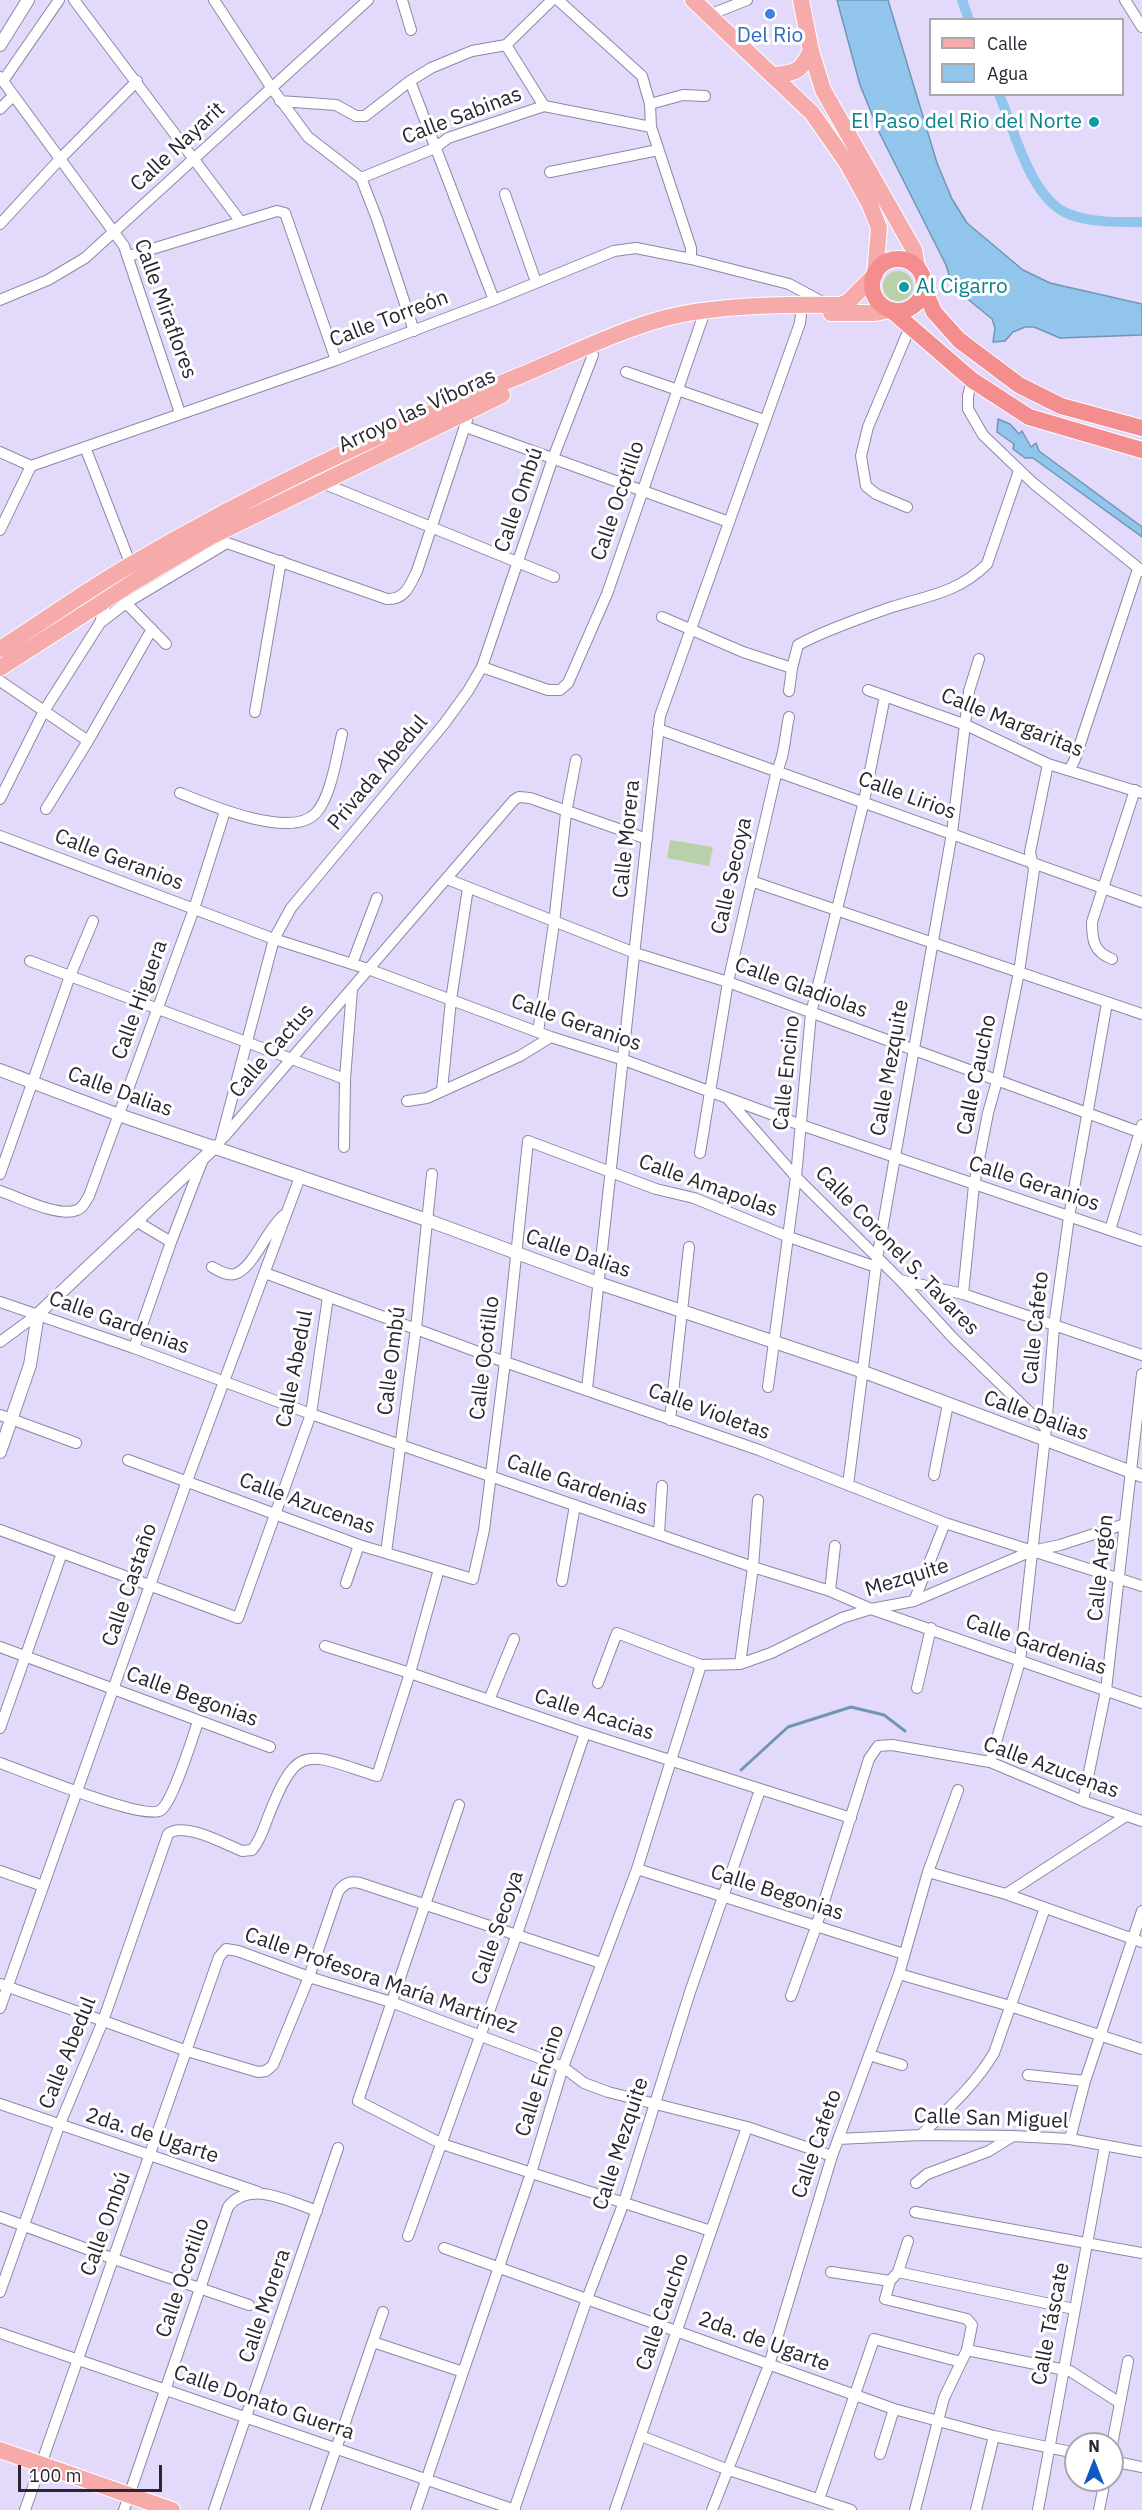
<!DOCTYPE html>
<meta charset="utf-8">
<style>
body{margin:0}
#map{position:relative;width:1142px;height:2510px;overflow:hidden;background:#e3dafb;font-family:"IBM Plex Sans",sans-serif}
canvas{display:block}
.legend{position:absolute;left:929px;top:18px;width:195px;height:78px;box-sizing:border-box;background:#fff;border:2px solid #a9a8ad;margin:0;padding:8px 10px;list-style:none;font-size:18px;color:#292531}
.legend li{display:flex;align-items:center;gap:12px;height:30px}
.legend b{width:30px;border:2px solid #a9a8ad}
.north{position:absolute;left:1064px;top:2432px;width:60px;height:60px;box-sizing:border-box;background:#fff;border:2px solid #a9a8ad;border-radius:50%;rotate:0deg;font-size:16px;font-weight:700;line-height:24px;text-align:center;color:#292531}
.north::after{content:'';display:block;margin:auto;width:21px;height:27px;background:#0f59c4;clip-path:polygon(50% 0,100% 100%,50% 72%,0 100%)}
.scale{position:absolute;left:18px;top:2465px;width:144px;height:27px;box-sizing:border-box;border:3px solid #292531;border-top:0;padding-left:8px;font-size:18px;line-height:21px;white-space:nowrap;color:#292531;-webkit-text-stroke:4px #fff;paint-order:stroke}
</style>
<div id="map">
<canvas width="1142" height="2510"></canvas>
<ul class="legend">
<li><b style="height:8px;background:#f7aaaa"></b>Calle</li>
<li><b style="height:16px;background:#92c5ec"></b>Agua</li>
</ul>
<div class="north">N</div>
<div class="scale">100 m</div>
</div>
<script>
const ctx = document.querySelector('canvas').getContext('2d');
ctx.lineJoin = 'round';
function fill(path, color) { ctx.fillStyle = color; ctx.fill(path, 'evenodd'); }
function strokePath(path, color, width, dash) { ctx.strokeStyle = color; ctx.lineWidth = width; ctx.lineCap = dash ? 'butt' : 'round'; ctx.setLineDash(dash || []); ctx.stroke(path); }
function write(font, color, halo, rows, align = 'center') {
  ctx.font = font + ' "IBM Plex Sans",sans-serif'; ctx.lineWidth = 6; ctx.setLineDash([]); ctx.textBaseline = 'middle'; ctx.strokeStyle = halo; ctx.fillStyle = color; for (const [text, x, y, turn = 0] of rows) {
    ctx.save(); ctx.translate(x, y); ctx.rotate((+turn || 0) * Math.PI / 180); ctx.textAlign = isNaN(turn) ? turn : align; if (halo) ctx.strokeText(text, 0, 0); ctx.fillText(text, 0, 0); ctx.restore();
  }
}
fill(new Path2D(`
 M883 286a15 15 0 1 1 30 0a15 15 0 1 1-30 0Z
 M670 840 713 847 709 866 667 858Z`), '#b8d1a8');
const water = new Path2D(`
 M837 0H888L937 163 952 199 967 223 1023 270 1050 283 1142 304V335L1060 338 1034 327H1025L1013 332 1005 341 993 342 995 328 992 319 958 291 950 278 946 265 880 134 860 85Z
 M998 419 1010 424 1019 434 1022 431 1031 447 1036 443 1039 451 1142 527V537L1033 458H1025L1013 449 1014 444 997 432Z`);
fill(water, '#92c5ec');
strokePath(water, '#7295b4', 1.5);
strokePath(new Path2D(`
 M741 1770 788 1727 851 1707 884 1715 905 1731`), '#7295b4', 3);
strokePath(new Path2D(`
 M962 0 969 20
 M999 94C1014 130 1031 200 1069 214 1091 223 1119 222 1142 222`), '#92c5ec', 10);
const minor = new Path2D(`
 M74 0 241 222
 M214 0 271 87 308 137 361 178 377 219 414 331
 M402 0 411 30
 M558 0 642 76 650 104 651 127 691 248V259
 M1125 0 1142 27
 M709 15 747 0
 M506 45 544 106
 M0 77 124 246 180 413
 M3 81 59 0
 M410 81 494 300
 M280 101 336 105 356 116H365L410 81 431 68 472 51 506 45 552 0
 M650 104 683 95 705 96
 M0 109 13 96
 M550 172 658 150
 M361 178 435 148 448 138 544 106 651 127
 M505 194 536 282
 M0 224 60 159 137 81
 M129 256 277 211 285 213 336 360
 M0 300 48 280 85 258 368 0
 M626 372 764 420
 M972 380 968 396V409L983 435 1033 483 1142 571
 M466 427 729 522
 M85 447 132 568
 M0 452 31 466
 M320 482 554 577
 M907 507 876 494 866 486 861 456 868 427 910 327
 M0 530 31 466 336 360 494 300 614 251 636 248 691 259 789 284 826 304
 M210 537 387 599C405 600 410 585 417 571L471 408
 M126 603 166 644
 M662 617 743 652 792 668
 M100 623 126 603 225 544
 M482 667 548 690H560L568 683 607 594 705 311
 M0 681 88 741
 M868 690 966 725 1048 764 1142 793
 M789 691 792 668 798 645C821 632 866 616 892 607 928 596 959 592 987 564L1019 471
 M255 712 281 561
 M658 729 1142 902
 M1070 769 1075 759 1138 569
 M180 793C209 805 291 840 316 813 331 797 337 755 342 734
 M0 799 44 711 100 623 107 599
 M46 809 88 741 152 629
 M0 836 274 939 368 969 551 1037 624 1060 801 1125 1142 1241
 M447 879 635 953 728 982 1142 1133
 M751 881 1142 1014
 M1112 959C1094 952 1092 941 1092 922L1135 790
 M30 961 345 1079
 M352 964 377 898
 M538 1032 554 923 566 813 576 760
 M442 1090 451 1000 468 888
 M727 1098 796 1177 900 1280 953 1338 1046 1428
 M407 1101 427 1098 520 1056 551 1037
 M224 1137 514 800 519 797 530 798 647 839
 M221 1140 274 939 291 908 444 724 468 691 482 667 553 458 593 355 591 347
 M344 1147 345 1079 352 989
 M700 1153 728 982 777 770C785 756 785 733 789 717
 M0 1174 70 976 93 921
 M0 1191C18 1197 59 1218 77 1210 83 1208 85 1202 89 1196L194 909 225 811
 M136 1221 171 1242
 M1110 1230 1142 1125
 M212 1267C219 1271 227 1276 235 1274 254 1268 267 1228 284 1215
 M265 1273 505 1362 759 1450 945 1523 1142 1586
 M900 1280 963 1294 1142 1355
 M963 1294 974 1185 988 1113 997 1081 1019 972 1034 870 1030 852 1048 764
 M0 1302 134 1348 311 1414 753 1567 830 1591 871 1609 1142 1703
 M0 1342 38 1314
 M134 1348 171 1242 203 1159
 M768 1387 796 1177 811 1013 864 801 885 696
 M587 1389 660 716 800 323 801 314
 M0 1415 76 1443
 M670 1420 689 1247
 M128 1460 359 1545 473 1579 484 1530 505 1362 528 1141 656 1189 694 1198 789 1237 876 1267
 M934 1475 948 1404
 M848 1485 877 1259 952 833 969 691 979 659
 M0 1530 238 1618 311 1414 328 1297
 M659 1534 662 1486
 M386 1553 416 1328 432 1174
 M562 1581 575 1505
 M346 1583 359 1545
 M830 1591 835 1546
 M914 1601 945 1523
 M325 1646 410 1673 585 1733 851 1818
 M0 1647 270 1747
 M740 1664 753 1567 758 1500
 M598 1683 617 1633 701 1665 740 1664 771 1653 842 1618 871 1609 914 1601 1032 1551 1060 1545 1125 1524
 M917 1688 931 1628
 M489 1700 514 1639
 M0 1728 62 1553
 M990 1762 1020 1661 1046 1428 1054 1326 1069 1217 1107 1003
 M0 1763C23 1771 146 1822 161 1810 173 1801 192 1739 198 1722
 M1083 1801 1106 1690 1142 1374
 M459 1805 358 2101 442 2144 711 2231
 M637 1869 904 1954
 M0 1871 43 1886
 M928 1872 1006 1894 1142 1942
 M1006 1894 1126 1816
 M899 1974 1010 2006 1142 2049
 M0 1984 187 2051 258 2072 266 2071 273 2065 309 1977 338 1892C344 1883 350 1881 360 1883L601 1963
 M791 1996 816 1927 869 1759 878 1746 892 1745 990 1762 1083 1801 1142 1821
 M0 2008 187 1481 300 1177
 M869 2055 902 2065
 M1028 2075 1085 2081
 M0 2104 258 2192
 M921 2135C948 2109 975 2085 994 2053L1045 1908
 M838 2139 921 2135 1013 2136 1070 2139 1142 2152
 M1070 2139 1085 2081 1142 1911
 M916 2183 927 2174 989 2151 1013 2136
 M915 2212 1142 2253
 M0 2217 114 2259 249 2305
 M408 2236 517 1934 585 1733
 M444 2248 894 2409 994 2436 1076 2453
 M831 2272 890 2281
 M898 2272 908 2241
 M890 2281 885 2299 967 2319 972 2325 967 2350 944 2398 915 2510
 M890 2281 898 2272 1074 2309
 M0 2292 59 2126 103 2021 168 1834C183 1821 225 1844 242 1851L252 1850C260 1841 264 1828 268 1817 298 1740 307 1754 377 1776L410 1673 439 1569
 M0 2333 515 2510
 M373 2342 463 2372
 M967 2350 1070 2371 1120 2403
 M641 2436 726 2469 851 2510
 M1112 2445 1128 2361
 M880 2454 894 2409
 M1112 2461 1142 2467
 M819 2499 874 2339 961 2362
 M25 2510 219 1957 226 1949 238 1951 309 1977 391 2002 481 2036 563 2067 584 2083 608 2092 747 2127 832 2156
 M124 2510 228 2207C249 2179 291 2202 317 2211
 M214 2510 338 2148
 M315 2510 383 2312
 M416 2510 531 2173 563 2067 637 1869 701 1665
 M514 2510 587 2299 624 2202 690 1992 760 1790
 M615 2510 747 2127
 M712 2510 769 2365 832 2156 899 1974 928 1872 958 1790
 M976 2510 994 2436
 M1038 2510 1105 2146
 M1099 2510 1105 2480`);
const tertiary = new Path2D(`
 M0 45 28 0
 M0 1070 119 1115 427 1220 598 1283 864 1372 1142 1476
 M0 1452 30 1365 38 1314 216 1146`);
const primary = new Path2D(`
 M801 0 811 51 823 90 914 250 917 267
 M774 75C798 73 800 71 811 51
 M831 313H875L891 310
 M0 649C44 621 87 590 132 564 255 492 386 430 519 376 568 356 618 330 669 317 718 305 789 304 840 305L848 302 875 275 879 228 870 205 847 163 812 113 693 0
 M0 668 137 580 210 537 502 395
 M0 2450 172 2510`);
const trunk = new Path2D(`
 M872 285a26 26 0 1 1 52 0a26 26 0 1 1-52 0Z
 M924 289 934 312 959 340 1019 385 1061 406 1142 428
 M891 310 972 380 1029 417 1142 450`);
strokePath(minor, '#8f87a5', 12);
strokePath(tertiary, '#8f87a5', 14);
strokePath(primary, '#fff', 18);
strokePath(trunk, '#fff', 18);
strokePath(minor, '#fff', 10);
strokePath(tertiary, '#fff', 12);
strokePath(primary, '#f7aaaa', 16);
strokePath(trunk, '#f48e8e', 16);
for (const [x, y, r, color] of [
 [770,14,6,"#3f7fe0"],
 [1094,122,6,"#0f9aa8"],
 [904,287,6,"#0f9aa8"]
]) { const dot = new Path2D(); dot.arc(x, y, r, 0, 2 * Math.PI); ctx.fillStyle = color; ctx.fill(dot); strokePath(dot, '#fff', 2); }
write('21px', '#366cbe', '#fff', [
 ["Del Rio",770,36]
]);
write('21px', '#292531', '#fff', [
 ["Calle Sabinas",462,116,-21],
 ["Calle Nayarit",178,147,-43],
 ["Calle Miraflores",165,309,70],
 ["Calle Torreón",389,319,-21],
 ["Arroyo las Víboras",417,411,-25],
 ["Calle Ombú",519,500,-71],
 ["Calle Ocotillo",618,501,-71],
 ["Calle Margaritas",1012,723,22],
 ["Privada Abedul",378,773,-50],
 ["Calle Lirios",907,796,20],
 ["Calle Morera",627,839,-84],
 ["Calle Geranios",119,860,21],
 ["Calle Secoya",732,876,-77],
 ["Calle Gladiolas",801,988,20],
 ["Calle Higuera",140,1000,-70],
 ["Calle Geranios",576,1023,19],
 ["Calle Cactus",272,1051,-49],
 ["Calle Mezquite",890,1068,-80],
 ["Calle Encino",787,1073,-84],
 ["Calle Caucho",977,1075,-78],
 ["Calle Dalias",120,1092,20],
 ["Calle Geranios",1034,1184,18],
 ["Calle Amapolas",708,1186,20],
 ["Calle Coronel S. Tavares",897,1251,46],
 ["Calle Dalias",578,1254,19],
 ["Calle Gardenias",119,1323,20],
 ["Calle Cafeto",1036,1328,-84],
 ["Calle Ocotillo",485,1358,-83],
 ["Calle Ombú",392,1361,-83],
 ["Calle Abedul",295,1369,-79],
 ["Calle Violetas",709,1412,20],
 ["Calle Dalias",1036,1416,20],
 ["Calle Gardenias",577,1485,19],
 ["Calle Azucenas",307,1504,20],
 ["Calle Argón",1101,1568,-84],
 ["Mezquite",907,1578,-17],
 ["Calle Castaño",130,1585,-71],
 ["Calle Gardenias",1036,1645,19],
 ["Calle Begonias",192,1697,20],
 ["Calle Acacias",594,1715,18],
 ["Calle Azucenas",1051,1768,20],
 ["Calle Begonias",777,1893,18],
 ["Calle Secoya",498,1928,-71],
 ["Calle Profesora María Martínez",381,1981,19],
 ["Calle Abedul",68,2053,-68],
 ["Calle Encino",540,2081,-72],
 ["Calle San Miguel",991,2119,2],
 ["2da. de Ugarte",152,2136,18],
 ["Calle Mezquite",621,2144,-72],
 ["Calle Cafeto",817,2144,-71],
 ["Calle Ombú",106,2224,-70],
 ["Calle Ocotillo",183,2278,-71],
 ["Calle Morera",265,2306,-71],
 ["Calle Caucho",663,2312,-71],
 ["Calle Táscate",1051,2324,-79],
 ["2da. de Ugarte",764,2342,20],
 ["Calle Donato Guerra",264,2403,19]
]);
write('21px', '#0d838f', '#fff', [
 ["El Paso del Rio del Norte",1082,122],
 ["Al Cigarro",916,287,"left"]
], 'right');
</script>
